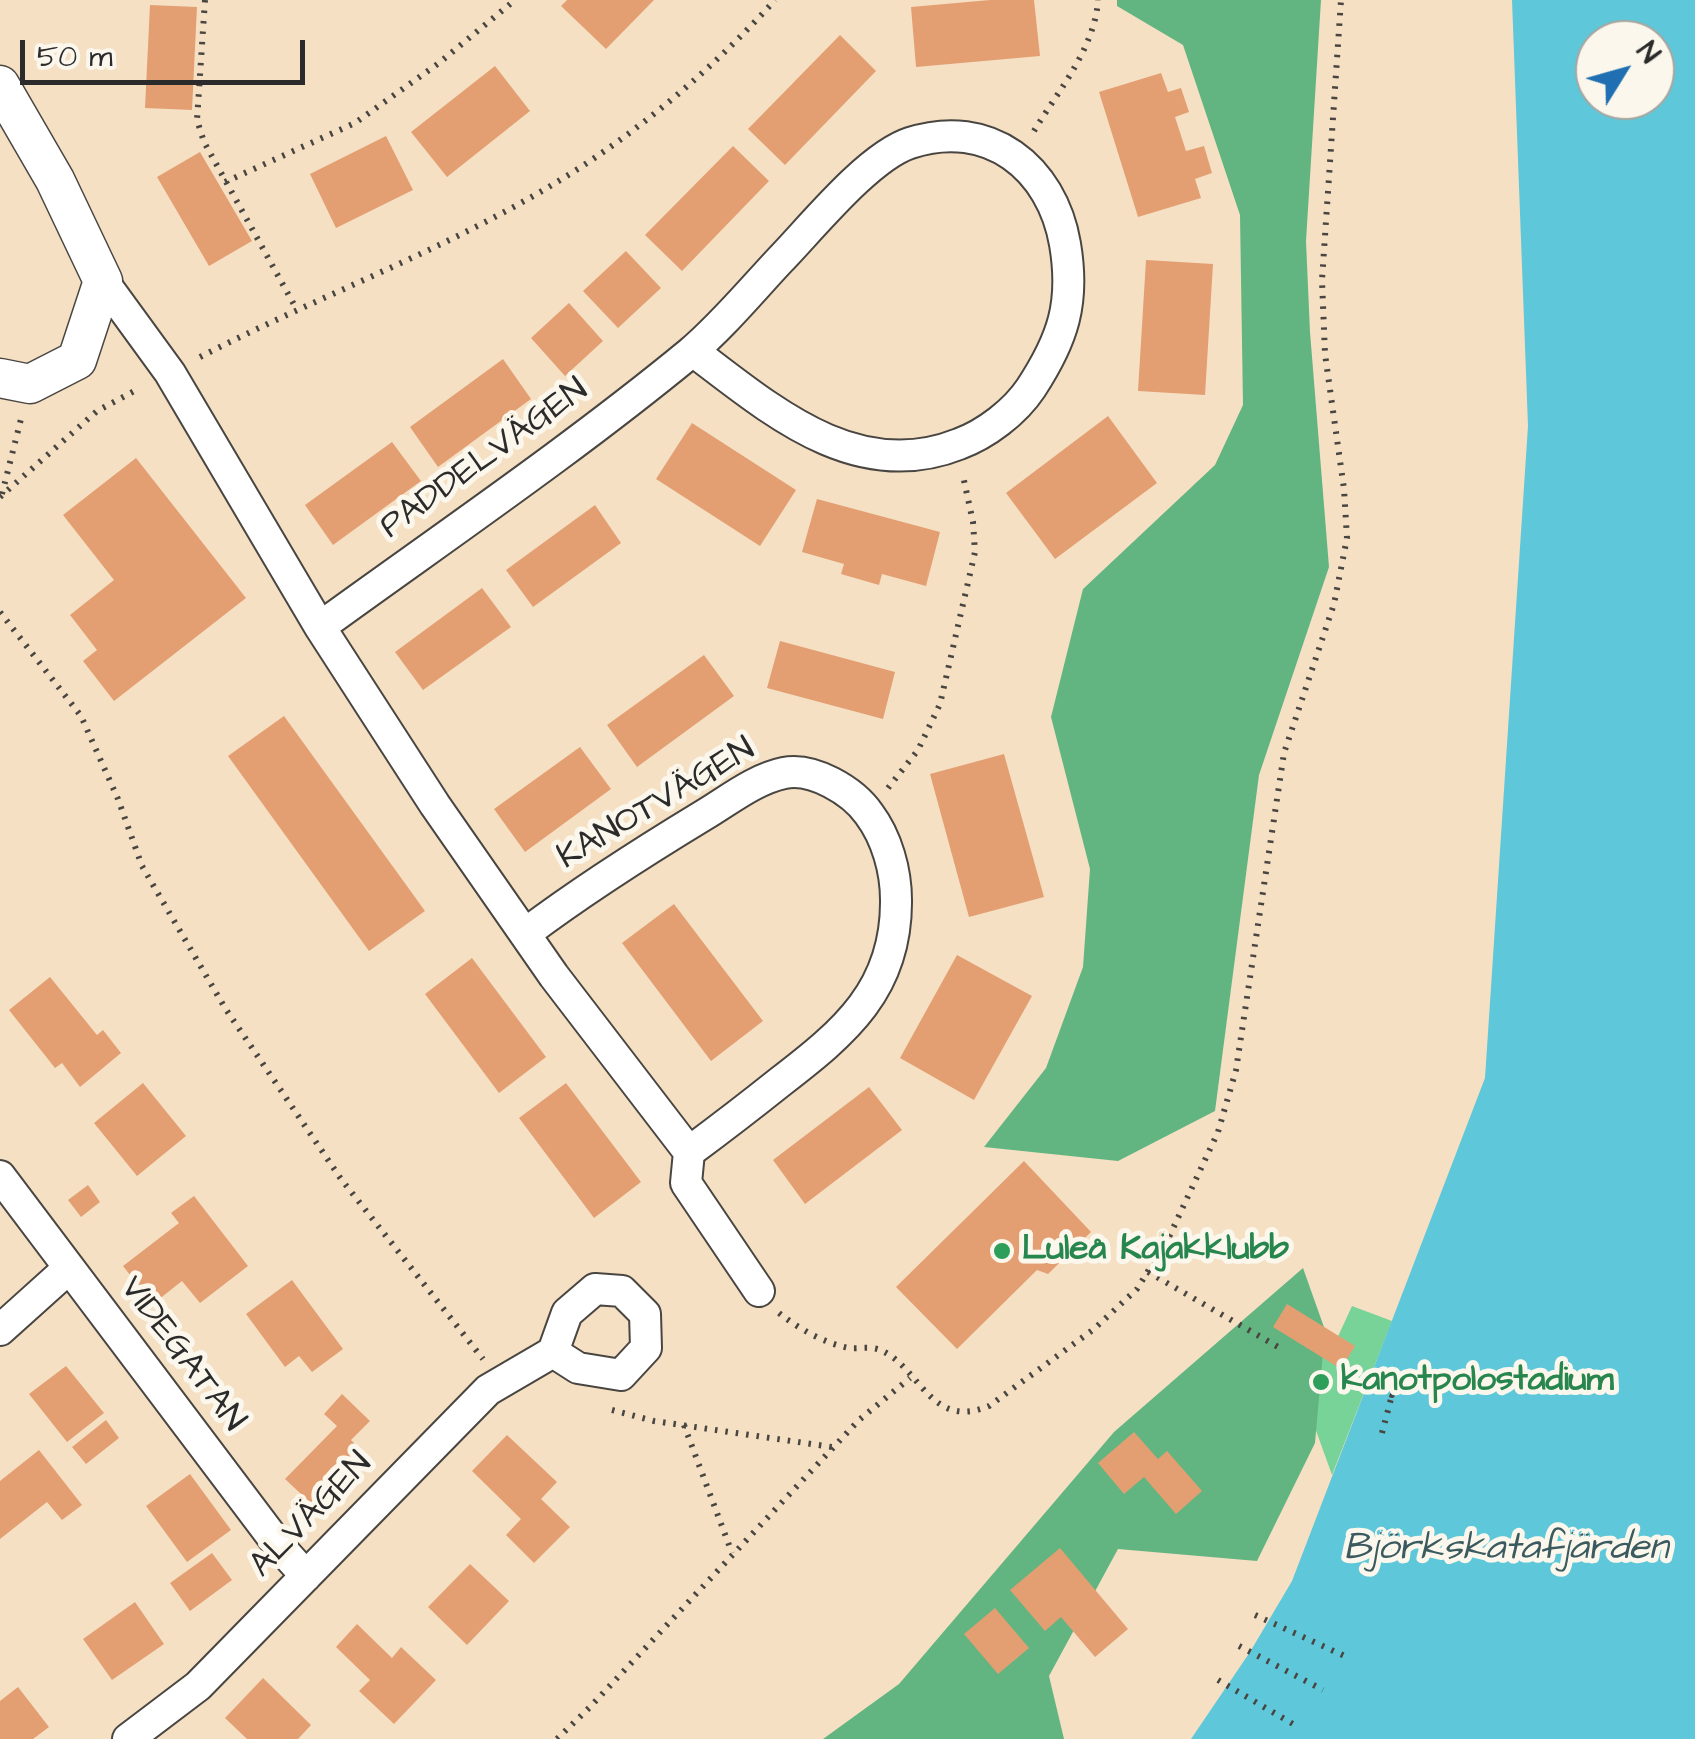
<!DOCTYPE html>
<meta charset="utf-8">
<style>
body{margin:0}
#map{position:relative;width:1695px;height:1739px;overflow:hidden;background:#f5e0c4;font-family:"Architects Daughter",sans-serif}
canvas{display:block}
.north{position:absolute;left:1575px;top:20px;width:100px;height:100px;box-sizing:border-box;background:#fbf7ec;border:2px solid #a8a59f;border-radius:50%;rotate:53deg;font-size:28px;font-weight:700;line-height:40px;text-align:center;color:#2b2b2b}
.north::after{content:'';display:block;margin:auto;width:35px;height:45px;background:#1f6fb2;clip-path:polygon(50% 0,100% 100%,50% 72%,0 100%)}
.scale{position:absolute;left:20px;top:40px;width:285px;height:45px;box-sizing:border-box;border:5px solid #2b2b2b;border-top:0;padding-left:12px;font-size:30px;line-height:35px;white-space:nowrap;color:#2b2b2b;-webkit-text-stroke:8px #fbf7ec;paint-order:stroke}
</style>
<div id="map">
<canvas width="1695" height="1739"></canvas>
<div class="north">N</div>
<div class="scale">50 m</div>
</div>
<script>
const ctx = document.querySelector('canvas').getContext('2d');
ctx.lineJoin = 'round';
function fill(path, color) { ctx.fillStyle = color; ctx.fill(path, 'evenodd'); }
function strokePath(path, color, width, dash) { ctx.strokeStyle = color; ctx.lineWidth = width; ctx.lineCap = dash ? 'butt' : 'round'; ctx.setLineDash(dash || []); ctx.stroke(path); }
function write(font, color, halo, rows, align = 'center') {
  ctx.font = font + ' "Architects Daughter",sans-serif'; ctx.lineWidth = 10; ctx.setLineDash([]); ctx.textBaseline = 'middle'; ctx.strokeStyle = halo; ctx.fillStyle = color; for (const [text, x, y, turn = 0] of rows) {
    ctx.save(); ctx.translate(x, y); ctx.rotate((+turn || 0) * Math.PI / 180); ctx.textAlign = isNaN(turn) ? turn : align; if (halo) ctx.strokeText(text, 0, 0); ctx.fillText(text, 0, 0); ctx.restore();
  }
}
fill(new Path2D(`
 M1352 1306 1392 1321 1332 1475 1305 1400 1266 1318 1329 1356Z`), '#78d399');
fill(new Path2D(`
 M1117 0H1321L1306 241 1310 332 1329 567 1259 775 1215 1111 1118 1161 984 1147 1046 1068 1083 967 1090 869 1051 717 1083 589 1215 465 1243 405 1240 215 1183 45 1117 6Z
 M1303 1268 1325 1330 1315 1443 1257 1561 1118 1549 1049 1676 1064 1739H823L899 1684 1114 1432Z`), '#62b581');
fill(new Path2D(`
 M1512 0H1695V1739H1191L1250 1652 1292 1581 1485 1078 1528 426ZM1595 40H1655V100H1595Z`), '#5ec7d9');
fill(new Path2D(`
 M567 0H654L606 49 561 6Z
 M990 0H1034L1040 56 916 67 911 7Z
 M150 5 197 7 192 110 145 108Z
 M840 35 876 71 785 165 748 129Z
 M495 66 530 111 447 177 411 132Z
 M1161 73 1168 92 1181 88 1189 112 1175 117 1186 151 1204 146 1212 173 1195 179 1201 198 1138 217 1099 92Z
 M386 136 413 190 336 228 310 174Z
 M733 146 769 181 682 271 645 235Z
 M200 152 252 241 209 266 157 177Z
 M626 251 661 288 618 328 583 291Z
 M1146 260 1213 264 1205 395 1138 391Z
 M569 303 603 341 565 376 531 338Z
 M503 359 531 399 438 467 410 427Z
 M1108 416 1157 483 1055 559 1006 493Z
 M692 423 796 490 760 546 656 479Z
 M392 442 421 481 333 545 305 505Z
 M136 458 246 598 114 701 83 661 97 650 70 615 114 580 63 515Z
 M817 499 940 532 926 586 882 574 879 585 841 574 844 564 802 552Z
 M595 505 621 543 533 607 506 570Z
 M482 588 511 627 423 690 395 652Z
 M780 641 895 672 883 719 767 688Z
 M704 655 734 696 637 767 607 725Z
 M284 716 425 911 369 951 228 756Z
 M580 747 611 789 525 852 494 809Z
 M1004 754 1044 897 969 917 930 774Z
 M674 904 763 1021 711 1061 622 943Z
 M957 955 1032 996 974 1100 900 1058Z
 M472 958 546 1057 499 1093 425 994Z
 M50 977 97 1035 103 1030 121 1053 80 1087 62 1063 55 1068 9 1010Z
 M143 1083 186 1136 137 1176 94 1123Z
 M566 1083 641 1182 594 1218 519 1118Z
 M869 1087 902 1130 805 1204 773 1160Z
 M1024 1161 1091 1232 1048 1274 1037 1270 957 1349 896 1287Z
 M88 1185 100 1202 81 1217 68 1200Z
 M194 1196 248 1266 200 1303 182 1281 153 1304 123 1266 179 1223 171 1213Z
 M292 1280 343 1349 312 1372 299 1356 285 1367 246 1314Z
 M1287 1304 1355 1346 1341 1369 1273 1327Z
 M66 1366 104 1413 67 1442 29 1394Z
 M342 1394 370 1421 351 1440 367 1456 316 1508 285 1479 337 1426 324 1414Z
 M106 1420 119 1438 86 1464 72 1447Z
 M1134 1432 1158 1459 1167 1451 1202 1491 1176 1514 1144 1477 1124 1494 1098 1463Z
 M507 1435 557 1482 541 1499 570 1527 534 1563 506 1535 521 1519 472 1471Z
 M39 1450 82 1505 62 1520 47 1502 0 1539V1481Z
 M190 1474 231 1530 187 1562 146 1506Z
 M1060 1548 1128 1629 1095 1657 1061 1617 1045 1631 1010 1590Z
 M212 1553 232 1580 190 1611 170 1583Z
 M470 1564 509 1601 467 1645 428 1607Z
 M135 1602 164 1644 112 1680 83 1639Z
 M995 1608 1029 1648 998 1674 964 1634Z
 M357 1624 392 1658 401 1647 436 1680 394 1724 359 1691 370 1680 336 1647Z
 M263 1678 311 1725 298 1739H247L225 1718Z
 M18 1687 49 1727 33 1739H0V1701Z`), '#e39f72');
const minor = new Path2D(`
 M103 281 170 373 320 627 435 805 554 976 689 1152 686 1183 759 1291
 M320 627C444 537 572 450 690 353 722 326 751 291 780 260 812 227 868 157 910 143 989 117 1052 168 1065 244 1075 303 1063 339 1031 388 1015 412 986 434 959 444 856 485 771 410 693 351
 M526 933C583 890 643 852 704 815 729 800 755 779 784 773 813 767 853 791 869 814 887 838 896 871 896 900 897 989 845 1032 780 1082 750 1106 720 1129 689 1152
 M0 1176 279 1546 306 1576
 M0 1330 69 1268
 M128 1739 198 1686 488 1390 553 1352 567 1313 595 1289 622 1291 645 1314 646 1348 621 1375 578 1368 553 1352`);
const tertiary = new Path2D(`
 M0 85 55 180 103 281 77 360 30 384 0 378`);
strokePath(minor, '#494642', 34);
strokePath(tertiary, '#494642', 41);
strokePath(new Path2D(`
 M205 0 197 120 204 142 297 310
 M1034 131C1058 91 1095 48 1098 0
 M225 182 355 123 439 63 515 0
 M200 357C330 290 471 241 593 159 659 114 722 59 775 0
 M2 494 21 419
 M0 497 97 411 140 388
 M0 612 81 716 118 799 142 866 225 1008 341 1179 483 1359
 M888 788 918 750 940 704 975 552 973 522 963 476
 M1148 1272 1278 1347
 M779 1313C799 1329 824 1343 849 1348 858 1349 871 1346 880 1350 920 1366 930 1431 989 1406L1094 1329 1137 1289 1169 1237 1218 1132 1236 1070 1284 753 1334 604 1347 538 1344 489 1325 354 1322 280 1341 0
 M1360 1384 1392 1395 1397 1379
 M612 1410 654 1421 832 1447
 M684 1425 732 1553
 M1382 1433 1392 1395
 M1255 1615 1349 1658
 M1239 1646 1323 1690
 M1218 1680 1293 1724
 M557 1739 590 1707 859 1420 910 1378`), '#494642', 6, [2.5, 8]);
strokePath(minor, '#fff', 30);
strokePath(tertiary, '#fff', 38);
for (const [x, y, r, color] of [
 [1002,1251,10,"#2e9e5b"],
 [1321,1382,10,"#2e9e5b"]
]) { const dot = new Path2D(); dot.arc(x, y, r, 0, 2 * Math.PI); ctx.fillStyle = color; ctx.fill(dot); strokePath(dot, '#fbf7ec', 4); }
write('35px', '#2b2b2b', '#fbf7ec', [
 ["PADDELVÄGEN",485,460,-36],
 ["KANOTVÄGEN",657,805,-31],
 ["VIDEGATAN",181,1355,53],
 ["ALVÄGEN",312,1516,-46]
]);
write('bold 35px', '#27864d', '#fbf7ec', [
 ["Luleå Kajakklubb",1022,1251],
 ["kanotpolostadium",1341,1382]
], 'left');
write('italic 38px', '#3a5a5f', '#fbf7ec', [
 ["Björkskatafjärden",1506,1550]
]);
</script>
